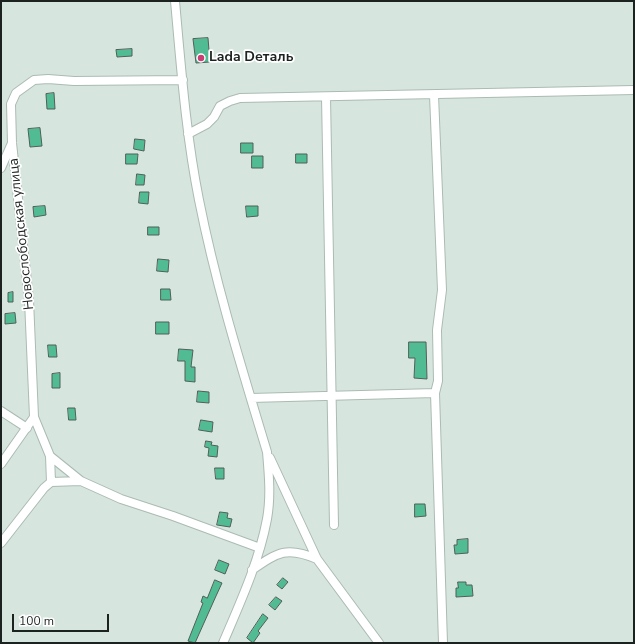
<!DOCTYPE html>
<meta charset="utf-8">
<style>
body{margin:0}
#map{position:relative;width:635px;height:644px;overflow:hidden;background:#d6e6de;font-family:"Nunito Sans",sans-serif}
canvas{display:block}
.frame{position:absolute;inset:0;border:2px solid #1c221f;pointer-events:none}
.scale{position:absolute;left:12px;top:614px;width:97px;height:18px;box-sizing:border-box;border:2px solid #1c221f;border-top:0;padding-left:5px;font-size:12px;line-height:14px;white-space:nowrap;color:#1c221f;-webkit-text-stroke:3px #fff;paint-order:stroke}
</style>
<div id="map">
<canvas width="635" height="644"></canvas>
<div class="frame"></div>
<div class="scale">100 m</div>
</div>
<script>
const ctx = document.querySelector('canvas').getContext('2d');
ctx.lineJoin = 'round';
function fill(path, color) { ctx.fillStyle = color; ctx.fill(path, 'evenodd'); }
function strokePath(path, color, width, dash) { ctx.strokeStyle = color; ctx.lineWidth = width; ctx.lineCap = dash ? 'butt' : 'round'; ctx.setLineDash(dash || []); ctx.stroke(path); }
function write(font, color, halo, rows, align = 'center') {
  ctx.font = font + ' "Nunito Sans",sans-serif'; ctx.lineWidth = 3.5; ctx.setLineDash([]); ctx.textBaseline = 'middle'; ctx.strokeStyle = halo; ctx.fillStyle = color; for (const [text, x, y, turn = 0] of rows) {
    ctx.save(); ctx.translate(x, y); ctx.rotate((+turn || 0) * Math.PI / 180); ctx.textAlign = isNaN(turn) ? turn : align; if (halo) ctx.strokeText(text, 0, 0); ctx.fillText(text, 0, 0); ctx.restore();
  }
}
const building = new Path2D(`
 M208 38 210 62 196 63 193 39Z
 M132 49V56L117 57 116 50Z
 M54 93 55 109H47L46 94Z
 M40 128 42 146 30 147 28 129Z
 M135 139 145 140 144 151 134 149Z
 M241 143H253V153H241Z
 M126 154H138L137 164H126Z
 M296 154H307V163H296Z
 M252 156H263V168H252Z
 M137 174 145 175 144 185H136Z
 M140 192H149L148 204 139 203Z
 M45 206 46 215 34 217 33 207Z
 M246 206H258V216L247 217Z
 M148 227H159V235H148Z
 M158 259 169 260 168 272 157 271Z
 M161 289H170L171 300H161Z
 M13 292V302H8V293Z
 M15 313 16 323 5 324V314Z
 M156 322H169V334H156Z
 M409 342H426L427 379 414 378 415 358H409Z
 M48 345H56L57 357H49Z
 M179 349 193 350 191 367H195V382L185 381V361H178Z
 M60 373V388H52V374Z
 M198 391 209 392V403L197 402Z
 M68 408H75L76 420H69Z
 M201 420 213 422 212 432 199 430Z
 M206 441 212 442 211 445 218 446 217 457 208 456 209 448 205 447Z
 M215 468H224V479H216Z
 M415 504H425L426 516 415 517Z
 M220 512 228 513 227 518 232 519 230 527 217 525Z
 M468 539V553L455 554 454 545H457V540Z
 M219 560 229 564 225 574 215 570Z
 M283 578 288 582 282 589 277 585Z
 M215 580 222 583 216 596 195 643 188 641 203 603 201 602 203 596 207 598Z
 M458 582H466V585H472L473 596 456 597V588H458Z
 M276 597 282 601 275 610 269 605Z
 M263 614 268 618 258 631 260 633 253 643 247 638Z`);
fill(building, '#51bc93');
strokePath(building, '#515f59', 1);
const minor = new Path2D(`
 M175 1C181 67 186 135 199 200 216 286 242 369 267 452 269 475 271 497 267 519 259 562 240 603 223 643
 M326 97 334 525
 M188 134 207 124 214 117 220 106 230 101 240 98 634 90
 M1 168 12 143
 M435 393 443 643
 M251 398 435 393 438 381 437 330 442 290 434 95
 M1 411 27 428
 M34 417 50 456 81 481 121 499 173 516 260 548
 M270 458 317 559 379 643
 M1 464 34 417 29 300 12 143 11 104 16 93 34 80 48 79 74 81 183 80
 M51 482 81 481
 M1 543 44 488 51 482 50 456
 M252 570C278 552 287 546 317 559`);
strokePath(minor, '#abbbb3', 10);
strokePath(minor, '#fff', 8);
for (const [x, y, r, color] of [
 [201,58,4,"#c93e74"]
]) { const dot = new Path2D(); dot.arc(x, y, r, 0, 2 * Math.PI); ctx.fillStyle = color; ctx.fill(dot); strokePath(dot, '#fff', 1.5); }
write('bold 14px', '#1c221f', '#fff', [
 ["Lada Dеталь",209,58]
], 'left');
write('14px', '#1c221f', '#fff', [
 ["Новослободская улица",22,234,-96]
]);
</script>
